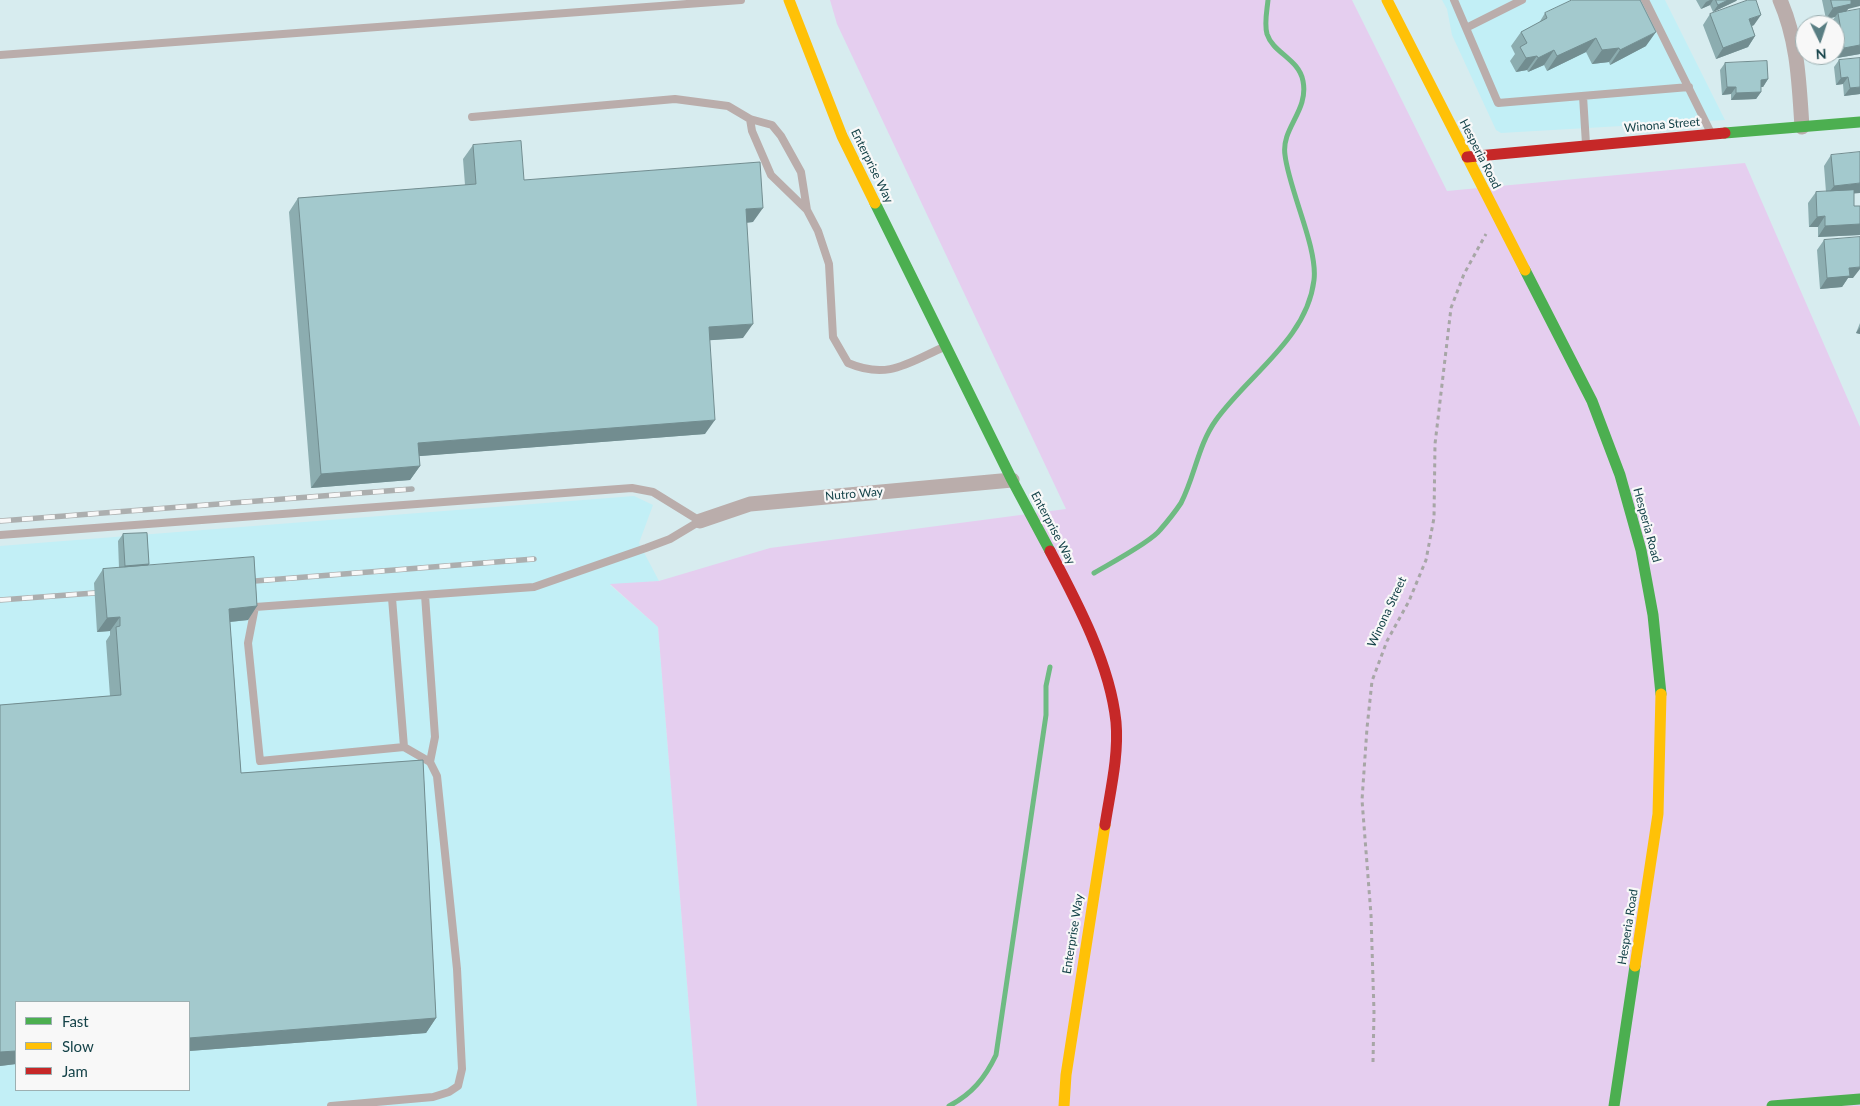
<!DOCTYPE html>
<style>
body{margin:0}
#map{position:relative;width:1860px;height:1106px;overflow:hidden;background:#d7ecef;font-family:Lato,sans-serif}
canvas{display:block}
.legend{position:absolute;left:15px;top:1001px;width:175px;height:90px;box-sizing:border-box;background:#f8f8f8;border:1px solid #9db0b2;margin:0;padding:6px 9px;list-style:none;font-size:15px;color:#154349}
.legend li{display:flex;align-items:center;gap:10px;height:25px}
.legend b{width:25px;border:1px solid #9db0b2}
.north{position:absolute;left:1795px;top:15px;width:50px;height:50px;box-sizing:border-box;background:#f8f8f8;border:1px solid #9db0b2;border-radius:50%;rotate:176deg;font-size:14px;font-weight:700;line-height:20px;text-align:center;color:#154349}
.north::after{content:'';display:block;margin:auto;width:18px;height:22px;background:#597e83;clip-path:polygon(50% 0,100% 100%,50% 72%,0 100%)}
</style>
<div id="map">
<canvas width="1860" height="1106"></canvas>
<ul class="legend">
<li><b style="height:6px;background:#4caf50"></b>Fast</li>
<li><b style="height:6px;background:#ffc107"></b>Slow</li>
<li><b style="height:6px;background:#c62828"></b>Jam</li>
</ul>
<div class="north">N</div>
</div>
<script>
const ctx = document.querySelector('canvas').getContext('2d');
ctx.lineJoin = 'round';
function fill(path, color) { ctx.fillStyle = color; ctx.fill(path, 'evenodd'); }
function strokePath(path, color, width, dash) { ctx.strokeStyle = color; ctx.lineWidth = width; ctx.lineCap = dash ? 'butt' : 'round'; ctx.setLineDash(dash || []); ctx.stroke(path); }
function write(font, color, halo, rows, align = 'center') {
  ctx.font = font + ' Lato,sans-serif'; ctx.lineWidth = 4.5; ctx.setLineDash([]); ctx.textBaseline = 'middle'; ctx.strokeStyle = halo; ctx.fillStyle = color; for (const [text, x, y, turn = 0] of rows) {
    ctx.save(); ctx.translate(x, y); ctx.rotate((+turn || 0) * Math.PI / 180); ctx.textAlign = isNaN(turn) ? turn : align; if (halo) ctx.strokeText(text, 0, 0); ctx.fillText(text, 0, 0); ctx.restore();
  }
}
fill(new Path2D(`
 M1442 0H1665L1725 120 1501 133 1496 130 1452 35 1447 9Z
 M634 496 653 505 639 543 659 581 610 585 658 627 697 1106H0V546ZM16 1002H189V1090H16Z`), '#c2eff6');
fill(new Path2D(`
 M830 0H1352L1447 191 1745 163 1860 427V1106H697L658 627 610 584 659 581 770 548 1066 509 837 24Z`), '#e5ceef');
strokePath(new Path2D(`
 M1094 573C1109 564 1151 542 1160 530 1167 522 1175 512 1181 503 1195 476 1198 445 1216 420 1249 374 1307 339 1314 280 1318 248 1289 190 1285 155 1281 128 1309 111 1303 81 1299 59 1273 53 1267 34 1264 23 1267 11 1268 0
 M949 1106C972 1094 985 1078 996 1055L1046 715V686L1050 667`), '#6ebb82', 5);
strokePath(new Path2D(`
 M1373 1062 1374 1012 1371 915 1362 800 1367 728 1372 681 1387 641 1409 601 1426 560 1434 518 1435 444 1451 308 1464 274 1486 234`), '#a7a6a6', 3, [4, 4]);
strokePath(new Path2D(`
 M1454 0 1498 103 1689 87
 M1645 0 1711 133
 M1466 28 1522 0
 M0 55 741 0
 M1583 96 1586 144
 M472 117 675 99 728 106 750 119 772 125 781 136 801 172 807 210
 M750 119 752 131 771 175 807 210 818 231 829 264 833 337 848 363C888 380 908 363 944 347
 M0 535 632 488 653 492 700 521 670 539 646 548 534 587 255 607 248 643 260 761 404 747 392 598
 M425 595 435 737 430 762
 M331 1106 433 1097 449 1092 458 1086 462 1069 457 969 437 776 430 762 404 747`), '#baadab', 8);
strokePath(new Path2D(`
 M1780 0C1798 41 1799 83 1802 127
 M700 521 750 504 1012 480`), '#baadab', 15);
strokePath(new Path2D(`
 M1725 133 1860 122
 M875 203 1012 480 1050 551
 M1525 270 1592 401 1620 475 1641 550 1653 615 1661 694
 M1614 1106 1635 966
 M1772 1106 1860 1099`), '#4caf50', 11);
strokePath(new Path2D(`
 M789 0 842 136 875 203
 M1387 0 1525 270
 M1635 966 1658 814 1661 694
 M1064 1106 1066 1075 1105 825`), '#ffc107', 11);
strokePath(new Path2D(`
 M1467 157 1725 133
 M1050 551C1077 602 1110 664 1116 722 1119 756 1110 792 1105 825`), '#c62828', 11);
const rail = new Path2D(`
 M0 521 412 489
 M242 582 534 559
 M0 600 108 592`);
strokePath(rail, '#acaeae', 5.5);
strokePath(rail, '#f8f8f8', 4, [11]);
fill(new Path2D(`
 M1696 0H1737L1736 1 1713 12 1710 5 1701 9Z
 M1822 0H1860L1848 9 1846 12 1860 54 1837 58 1835 48V25H1831L1830 24 1835 17 1826 19Z
 M1545 13 1646 46 1610 65 1609 62 1592 64 1586 52 1547 71 1544 65 1528 72 1527 70 1516 72 1510 61 1515 54 1511 46 1521 32 1539 23Z
 M1710 14 1754 25 1752 26 1755 36 1748 47 1716 59 1703 25Z
 M1839 60 1860 94 1844 96 1843 84 1836 85 1834 67Z
 M1725 63 1768 79 1763 87H1761V92L1756 99 1731 100V94L1722 95 1720 70Z
 M473 145 524 180 753 222 747 223 743 338 710 340 705 434 419 456 420 466 410 480 311 488 289 212 298 198 465 185 463 159Z
 M1831 155 1854 194V206H1860V235L1818 237V227H1809L1808 203 1816 192H1826L1824 166Z
 M1824 240 1853 278H1848L1842 287 1820 289 1817 250Z
 M1860 323V334L1856 333Z
 M147 533 149 564 148 566 254 557 257 606 248 620 230 622 241 773 423 760 436 1018 426 1033 189 1051V1002H16V1064L0 1066V705L110 696 106 641 110 635V631L97 632 94 583 103 569 119 568 118 541 123 534Z`), '#8cadb0');
fill(new Path2D(`
 M1710 0H1713L1710 5 1701 9 1706 2Z
 M1728 0H1737L1736 1 1713 12 1718 5Z
 M1850 0H1860V6L1848 9 1844 15 1838 13 1835 17 1826 19 1833 8Z
 M1761 15 1754 25 1742 30 1749 19Z
 M1656 32 1646 46 1610 65 1620 50Z
 M1755 36 1748 47 1716 59 1723 48Z
 M1596 38 1586 52 1547 71 1557 56Z
 M1860 45V54L1837 58 1844 48Z
 M1619 48 1609 62 1592 64 1602 50Z
 M1554 50 1544 65 1528 72 1538 58Z
 M1537 56 1527 70 1516 72 1526 58Z
 M1848 77 1843 84 1836 85 1841 78Z
 M1768 79 1763 87H1756L1761 80Z
 M1727 87H1736L1731 94 1722 95Z
 M1860 87V94L1844 96 1850 88Z
 M1761 92 1756 99 1731 100 1736 93Z
 M1860 183V193L1826 196 1834 186Z
 M763 208 753 222 736 223 746 209Z
 M1825 216 1818 227H1809L1817 217Z
 M1860 224V235L1818 237 1825 226Z
 M1860 267V269L1853 278H1848L1842 287 1820 289 1827 278 1849 268Z
 M753 324 743 338 699 341 709 327Z
 M1860 327V334L1856 333Z
 M715 420 705 434 408 457 418 443Z
 M420 466 410 480 311 488 321 474Z
 M149 564 144 571 120 573 125 566Z
 M257 606 248 620 219 623 229 609Z
 M120 617 110 631 97 632 107 618Z
 M436 1018 426 1033 189 1051V1038Z
 M16 1051V1064L0 1066V1052Z`), '#728d90');
const building = new Path2D(`
 M1572 0H1640L1656 32 1620 50 1619 48 1602 50 1596 38 1557 56 1554 50 1538 58 1537 56 1526 58 1520 47 1527 43 1521 32 1547 18 1545 13Z
 M1716 0H1728L1718 5Z
 M1748 0H1756L1761 15 1749 19 1755 36 1723 48 1710 14Z
 M1831 0H1851V4L1833 8Z
 M1860 9V45L1844 48 1838 13Z
 M1860 58V87L1850 88 1848 77 1841 78 1839 60Z
 M1767 61 1768 79 1761 80V92L1736 93V87H1727L1725 63Z
 M521 141 524 180 760 162 763 208 746 209 753 324 709 327 715 420 418 443 420 466 321 474 298 198 476 184 473 145Z
 M1860 152V183L1834 186 1831 155Z
 M1854 190V206H1860V224L1825 226V216L1817 217 1816 192Z
 M1860 237V267L1849 268 1850 276 1827 278 1824 240Z
 M147 533 149 564 125 566 123 534Z
 M254 557 257 606 229 609 241 773 423 760 436 1018 189 1038V1002H16V1051L0 1052V705L121 695 116 627 120 626V617L107 618 103 569Z`);
fill(building, '#a3c9cd');
strokePath(building, '#728d90', 1);
write('12px', '#154349', '#f8f8f8', [
 ["Winona Street",1662,125,-5],
 ["Hesperia Road",1480,154,63],
 ["Enterprise Way",872,166,64],
 ["Nutro Way",854,494,-5],
 ["Hesperia Road",1647,525,75],
 ["Enterprise Way",1053,528,62],
 ["Winona Street",1387,612,-65],
 ["Hesperia Road",1628,927,-81],
 ["Enterprise Way",1073,934,-81]
]);
</script>
